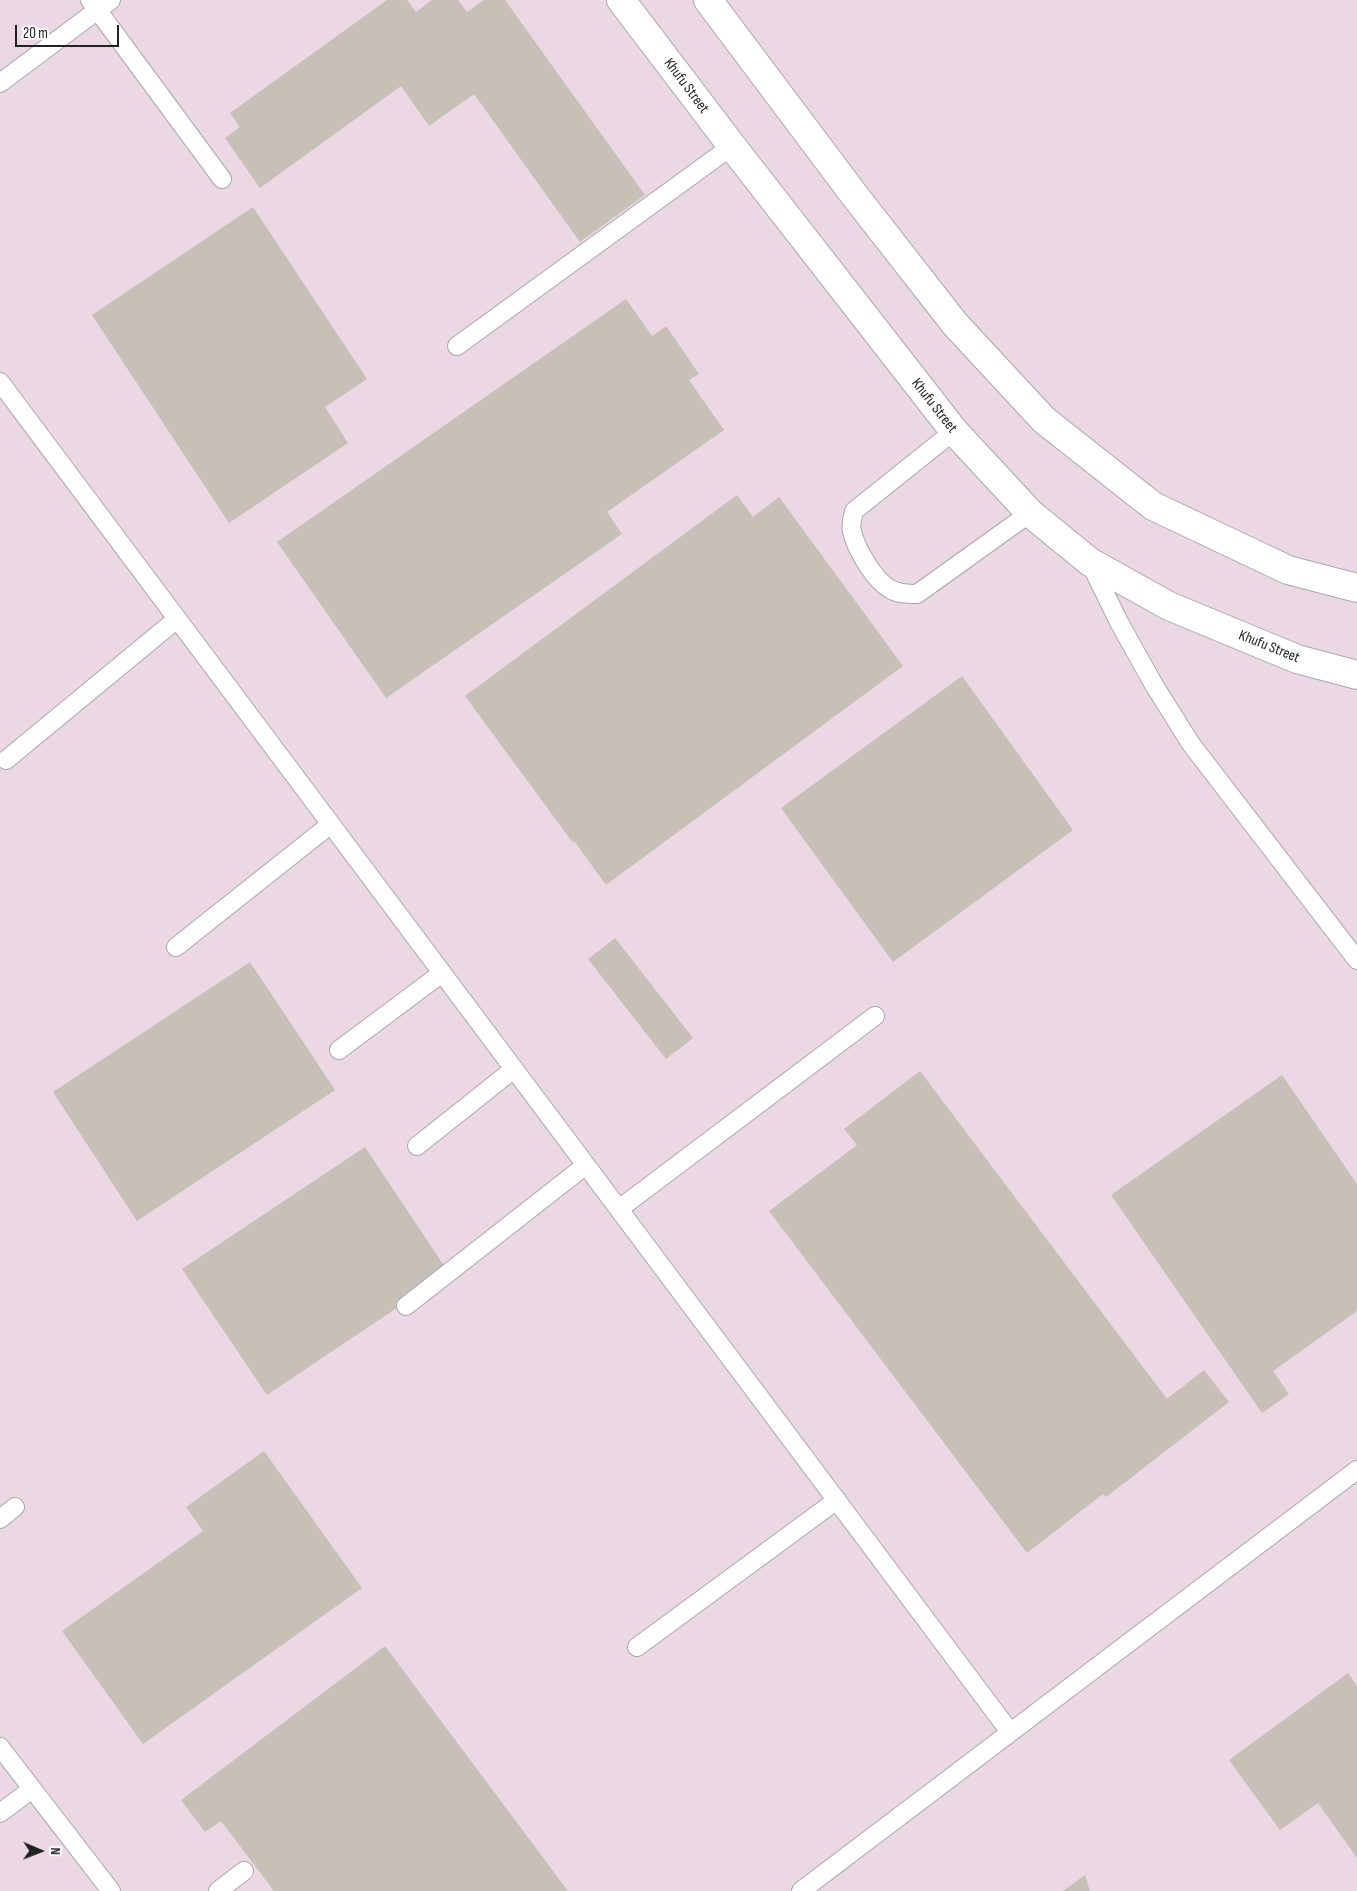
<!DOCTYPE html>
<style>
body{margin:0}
#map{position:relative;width:1357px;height:1891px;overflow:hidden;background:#f2f0e7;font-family:"Sofia Sans Condensed",sans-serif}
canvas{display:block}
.north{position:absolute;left:15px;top:1826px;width:50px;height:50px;-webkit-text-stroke:4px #fff;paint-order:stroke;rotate:91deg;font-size:14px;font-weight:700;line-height:20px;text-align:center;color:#212121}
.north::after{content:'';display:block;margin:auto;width:18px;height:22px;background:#212121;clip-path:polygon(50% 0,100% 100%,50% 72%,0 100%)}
.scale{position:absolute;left:15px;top:25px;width:104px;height:22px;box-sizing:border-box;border:2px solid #212121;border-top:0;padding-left:6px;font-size:15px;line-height:18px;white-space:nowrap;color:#212121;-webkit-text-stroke:4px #fff;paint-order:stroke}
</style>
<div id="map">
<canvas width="1357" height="1891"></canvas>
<div class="north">N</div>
<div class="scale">20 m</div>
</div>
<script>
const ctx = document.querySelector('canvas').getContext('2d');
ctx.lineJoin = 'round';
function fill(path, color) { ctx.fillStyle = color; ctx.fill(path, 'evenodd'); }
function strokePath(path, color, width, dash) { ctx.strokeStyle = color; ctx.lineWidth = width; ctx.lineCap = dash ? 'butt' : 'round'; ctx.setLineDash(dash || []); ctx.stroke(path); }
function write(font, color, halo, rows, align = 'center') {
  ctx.font = font + ' "Sofia Sans Condensed",sans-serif'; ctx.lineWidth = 4; ctx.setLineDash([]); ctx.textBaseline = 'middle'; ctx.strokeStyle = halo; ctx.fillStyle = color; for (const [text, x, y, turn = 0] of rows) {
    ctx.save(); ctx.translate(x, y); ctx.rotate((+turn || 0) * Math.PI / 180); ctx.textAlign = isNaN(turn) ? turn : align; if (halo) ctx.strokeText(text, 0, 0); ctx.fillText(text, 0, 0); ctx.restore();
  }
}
fill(new Path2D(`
 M0 0H1357V1891H0Z`), '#ebd8e4');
fill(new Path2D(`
 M387 0H407L416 12 432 0H458L467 12 484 0H505L645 195 580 242 474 94 429 126 401 86 260 188 225 138 240 127 230 113Z
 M253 207 367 379 325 407 348 443 229 523 92 315Z
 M626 299 652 336 666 326 699 374 689 380 724 430 607 512 622 534 386 698 277 542Z
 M737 495 753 517 779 497 903 666 606 885 574 841 573 843 465 696Z
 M962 676 1073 830 893 962 781 808Z
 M615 938 693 1038 666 1059 588 959Z
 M250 962 335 1090 137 1221 53 1092Z
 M920 1071 1167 1399 1204 1370 1229 1402 1106 1497 1103 1494 1027 1553 769 1211 857 1145 844 1129Z
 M1282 1075 1357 1184V1311L1273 1371 1289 1394 1262 1413 1111 1195Z
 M365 1147 449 1273 267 1395 182 1269Z
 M264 1451 362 1588 143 1744 62 1631 203 1531 186 1507Z
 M385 1646 568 1891H274L221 1821 205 1832 181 1800Z
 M1348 1673 1357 1686V1858L1318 1803 1280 1830 1229 1760Z
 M1085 1875 1090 1891H1063Z`), '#c7c0b6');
const service = new Path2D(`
 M90 0 222 179
 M0 83 111 0
 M457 346 732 146
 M0 382 1010 1732
 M954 431 854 511C853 517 850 525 852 531 856 549 874 580 890 589 898 594 908 594 917 594L1030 513
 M1090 563 1120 624 1154 685 1191 744 1357 960
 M6 760 177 619
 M176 947 331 824
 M339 1050 442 973
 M417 1146 514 1069
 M619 1209 875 1016
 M406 1306 586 1165
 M0 1519 15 1507
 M637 1647 837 1500
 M0 1747 111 1891
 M0 1813 32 1789
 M218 1891 244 1871
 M801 1891 1357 1470`);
const tertiary = new Path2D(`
 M621 0 732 146 954 431 1030 513 1090 562 1169 606 1297 659 1357 675
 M708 0 855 196 955 324 1044 420 1153 506 1288 570 1357 588`);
strokePath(service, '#a8a8a8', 20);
strokePath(tertiary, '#a8a8a8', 30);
strokePath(service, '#fff', 18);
strokePath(tertiary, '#fff', 28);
write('15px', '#212121', '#fff', [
 ["Khufu Street",686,86,53],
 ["Khufu Street",934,406,52],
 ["Khufu Street",1269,647,22]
]);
</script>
